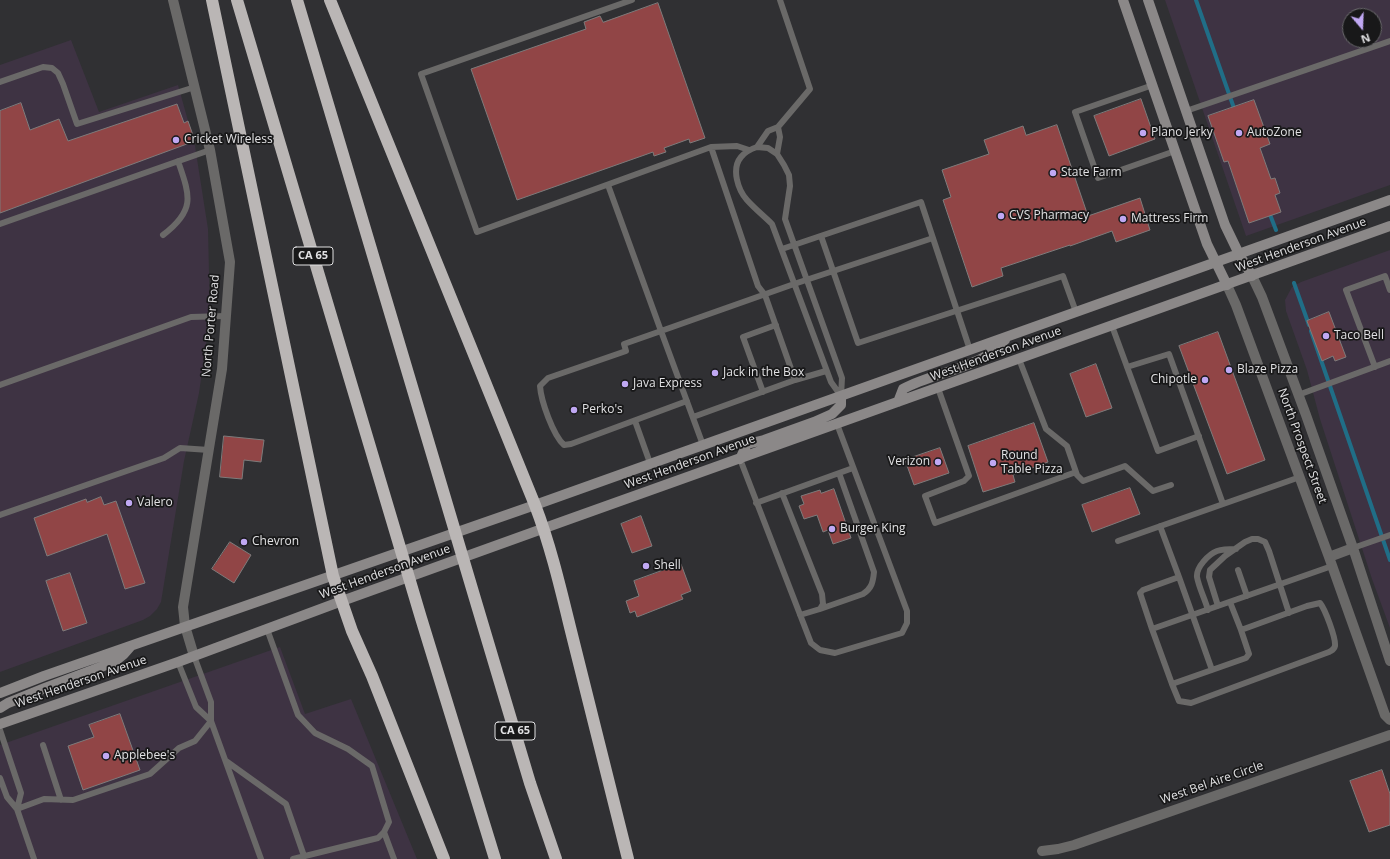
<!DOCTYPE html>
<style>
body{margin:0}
#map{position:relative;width:1390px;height:859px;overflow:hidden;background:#303033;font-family:"Open Sans",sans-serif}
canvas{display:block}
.north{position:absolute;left:1342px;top:8px;width:40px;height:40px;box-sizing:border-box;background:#181819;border:1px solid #68686a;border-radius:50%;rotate:161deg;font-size:11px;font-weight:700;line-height:16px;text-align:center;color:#e1e1e3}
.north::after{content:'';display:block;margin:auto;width:14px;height:18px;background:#c0a8f3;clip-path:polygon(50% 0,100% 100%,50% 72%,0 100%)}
</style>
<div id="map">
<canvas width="1390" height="859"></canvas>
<div class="north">N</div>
</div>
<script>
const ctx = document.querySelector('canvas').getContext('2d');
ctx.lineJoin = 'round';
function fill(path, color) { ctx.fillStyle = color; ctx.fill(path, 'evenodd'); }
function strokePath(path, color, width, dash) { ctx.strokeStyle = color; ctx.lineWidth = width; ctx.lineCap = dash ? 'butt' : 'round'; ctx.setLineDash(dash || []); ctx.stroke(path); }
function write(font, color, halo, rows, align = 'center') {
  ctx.font = font + ' "Open Sans",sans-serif'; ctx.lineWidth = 3.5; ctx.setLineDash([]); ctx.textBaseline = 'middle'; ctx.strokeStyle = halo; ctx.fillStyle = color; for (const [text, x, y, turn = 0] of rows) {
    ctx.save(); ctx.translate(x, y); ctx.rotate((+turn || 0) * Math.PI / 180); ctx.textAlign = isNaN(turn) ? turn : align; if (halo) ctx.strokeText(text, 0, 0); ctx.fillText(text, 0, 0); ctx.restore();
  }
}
fill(new Path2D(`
 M1165 0H1390V185L1246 236ZM1350 16H1374V40H1350Z
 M71 40 99 112 178 85 195 146 208 229 210 316 199 393 184 461 161 602 157 609 150 616 143 620 0 672V65Z
 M1390 250V628L1372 579 1320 419 1307 370 1286 311 1285 300 1292 287 1301 282Z
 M280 647 305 714 351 699 417 859H0V745Z`), '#3e3343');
strokePath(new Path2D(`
 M1196 0 1235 111
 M1269 212 1276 230
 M1294 283 1309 325
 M1311 331 1390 560`), '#206e87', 4);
const building = new Path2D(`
 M658 3 705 138 690 143 689 139 664 148 666 152 654 156 653 152 517 200 471 69 586 29 584 22 600 16 603 22Z
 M1141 99 1155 139 1109 156 1094 116Z
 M1254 100 1270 144 1260 148 1271 179 1275 178 1280 193 1275 195 1281 212 1249 223 1228 161 1224 162 1208 116Z
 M21 103 30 130 59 119 68 141 177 104 184 123 188 121 195 141 0 213V111Z
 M1057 125 1088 216 1140 198 1150 230 1116 242 1112 231 1070 246V245L1001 268 1003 276 972 287 943 200 951 197 942 170 989 154 984 140 1023 126 1026 135Z
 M1329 312 1346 357 1335 361 1333 356 1322 361 1307 321Z
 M1218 332 1265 460 1227 474 1179 346Z
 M1096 364 1112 408 1086 417 1070 374Z
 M1034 423 1048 462 1013 475 1015 482 983 492 968 446Z
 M224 436 264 440 261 462 244 460 242 479 220 477Z
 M940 448 949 473 914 485 905 460Z
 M1130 488 1140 514 1092 532 1082 505Z
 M834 489 851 538 833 544 828 530 823 532 817 515 804 519 799 506 804 504 801 496 820 490 821 493Z
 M101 497 104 505 116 501 145 583 125 589 107 534 47 556 34 518 86 499 87 502Z
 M641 516 652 546 632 553 621 524Z
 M230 542 251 555 234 583 212 569Z
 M681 564 691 591 681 595 683 599 637 617 635 611 630 613 626 601 639 596 634 581Z
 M70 573 87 623 63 631 46 581Z
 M120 714 140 770 83 790 68 746 94 737 89 725Z
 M1382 770 1390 794V825L1369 832 1350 781Z`);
fill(building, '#914546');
strokePath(building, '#7e7b7b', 1);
strokePath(new Path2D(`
 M632 0 421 74 477 232 711 147 737 146 749 150
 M0 82 43 67 52 68 58 73 63 84 77 124 195 87
 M1153 85 1075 112 1098 178 1175 151
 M1186 111 1390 41
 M711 147 758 286 765 295 795 380
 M757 147 768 148 777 154 784 165 789 175 790 186 785 219 842 378 841 396 831 382 772 224C764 216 755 209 747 200 738 190 731 169 741 157 745 152 751 149 757 147Z
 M757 147 768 131 778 127 810 89 780 0
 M777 154 780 137 778 127
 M608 185 661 331 624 344 626 351 548 378 540 386C541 401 553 435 564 445L571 444 687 401
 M0 224 210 150
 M163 235C196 210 190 196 178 161
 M821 236 858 343 1063 276 1076 312
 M782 249 921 202 970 350
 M1112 326 1158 451 1199 436
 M1019 359 1046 429 1067 446 1077 475 1083 481 1125 466 1153 491 1171 485
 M1127 367 1169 354 1223 504
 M1375 367 1346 290 1385 276 1390 290
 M0 385 191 317 226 316
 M938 388 969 476 964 481 925 496 935 523 1076 472
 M763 392 743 337 776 325
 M1298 395 1390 361
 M693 417 795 380 826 371
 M635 421 650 463
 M703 445 661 331 794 284 933 238
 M740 459 811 643 820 650 835 653 902 633 907 623V611L837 424
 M782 493 822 594 823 604 820 609 800 615
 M756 503 853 468
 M0 515 164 458 180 448 209 450
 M1160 526 1179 577
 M1118 541 1300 477
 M1353 548 1390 535
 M1238 570 1247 596
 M1218 606 1209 577 1210 570 1225 556 1245 542 1252 539H1258L1265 542 1269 551 1289 613
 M820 609 863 594C872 588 873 582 874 572L839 473
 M1208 610C1205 599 1199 588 1197 577 1196 567 1209 554 1217 551 1223 549 1230 549 1236 549
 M267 629 298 715 315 733 348 749 372 766 389 822 384 832 378 838 293 859
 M1152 629 1172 684 1246 658 1249 654 1241 630
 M194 656 211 702V721L261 859
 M178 662 196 707 211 721
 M1212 670 1179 577 1143 590 1140 593 1152 629 1332 566
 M1172 684 1179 701 1191 703 1329 652C1332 650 1334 650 1335 646 1336 638 1325 609 1320 603L1307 606 1241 630 1230 602
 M0 730 21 793 17 809
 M43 745 61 800
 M226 761 286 804 304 856
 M0 778 7 797 17 809 34 859
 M17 809 44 799 73 800 150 774 179 748 195 741 211 721
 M384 832 394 859`), '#6a6968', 6);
strokePath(new Path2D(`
 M173 0 210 150 230 262 222 369 183 607 185 626 194 656
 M1042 851 1058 849 1074 845 1390 735`), '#6a6968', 10);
strokePath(new Path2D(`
 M1252 276 1262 297 1306 415 1353 548 1390 661
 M1227 285 1236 305 1329 557 1385 715 1390 720
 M1329 557 1353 548`), '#6a6968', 10);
strokePath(new Path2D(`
 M1123 0 1207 244 1227 285
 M1148 0 1225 225 1239 254 1252 276
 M898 402 903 389C929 375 961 371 986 356 992 352 999 345 1005 340
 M740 459 747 444 764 440 814 422 832 414 841 405V396
 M0 693 44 676 535 505 1390 200
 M0 708 8 703 45 688 114 662 124 654 131 646
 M0 724 178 662 342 601 567 520 1390 226`), '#8b8888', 10);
strokePath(new Path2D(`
 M212 0 333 576 352 631 372 676 444 859
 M237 0 421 618 495 859
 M297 0 476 602 530 783 556 859
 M330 0 535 505C550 544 560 586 570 627 590 704 608 782 628 859`), '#bab6b5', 12);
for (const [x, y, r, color] of [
 [1143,133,4,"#c0a8f3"],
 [1239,133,4,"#c0a8f3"],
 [176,140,4,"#c0a8f3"],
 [1053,173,4,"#c0a8f3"],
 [1001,216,4,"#c0a8f3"],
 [1123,219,4,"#c0a8f3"],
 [1326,336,4,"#c0a8f3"],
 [1229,370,4,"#c0a8f3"],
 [715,373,4,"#c0a8f3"],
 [1205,380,4,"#c0a8f3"],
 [625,384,4,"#c0a8f3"],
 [574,410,4,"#c0a8f3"],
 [938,462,4,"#c0a8f3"],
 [993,463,4,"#c0a8f3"],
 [129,503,4,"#c0a8f3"],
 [832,529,4,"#c0a8f3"],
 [244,542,4,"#c0a8f3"],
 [646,566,4,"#c0a8f3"],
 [106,756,4,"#c0a8f3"]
]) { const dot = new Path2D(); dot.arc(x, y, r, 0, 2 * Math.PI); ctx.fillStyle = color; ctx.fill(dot); strokePath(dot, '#181819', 1.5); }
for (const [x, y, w] of [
 [313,256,40],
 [515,731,40]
]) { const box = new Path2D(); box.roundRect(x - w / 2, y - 9, w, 18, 3); ctx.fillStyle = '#181819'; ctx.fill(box); strokePath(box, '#e1e1e3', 1); }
write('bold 11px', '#e1e1e3', null, [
 ["CA 65",313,256],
 ["CA 65",515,731]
]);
write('12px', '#e1e1e3', '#181819', [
 ["Plano Jerky",1151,133],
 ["AutoZone",1247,133],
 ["Cricket Wireless",184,140],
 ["State Farm",1061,173],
 ["CVS Pharmacy",1009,216],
 ["Mattress Firm",1131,219],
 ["Taco Bell",1334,336],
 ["Blaze Pizza",1237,370],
 ["Jack in the Box",723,373],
 ["Chipotle",1197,380,"right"],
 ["Java Express",633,384],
 ["Perko's",582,410],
 ["Round",1001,456],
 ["Table Pizza",1001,470],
 ["Verizon",930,462,"right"],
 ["Valero",137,503],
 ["Burger King",840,529],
 ["Chevron",252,542],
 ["Shell",654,566],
 ["Applebee's",114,756]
], 'left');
write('12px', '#e1e1e3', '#181819', [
 ["West Henderson Avenue",1301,245,-20],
 ["North Porter Road",211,326,-85],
 ["West Henderson Avenue",996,354,-20],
 ["North Prospect Street",1302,446,70],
 ["West Henderson Avenue",690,462,-20],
 ["West Henderson Avenue",385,572,-20],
 ["West Henderson Avenue",81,682,-19],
 ["West Bel Aire Circle",1212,783,-19]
]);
</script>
